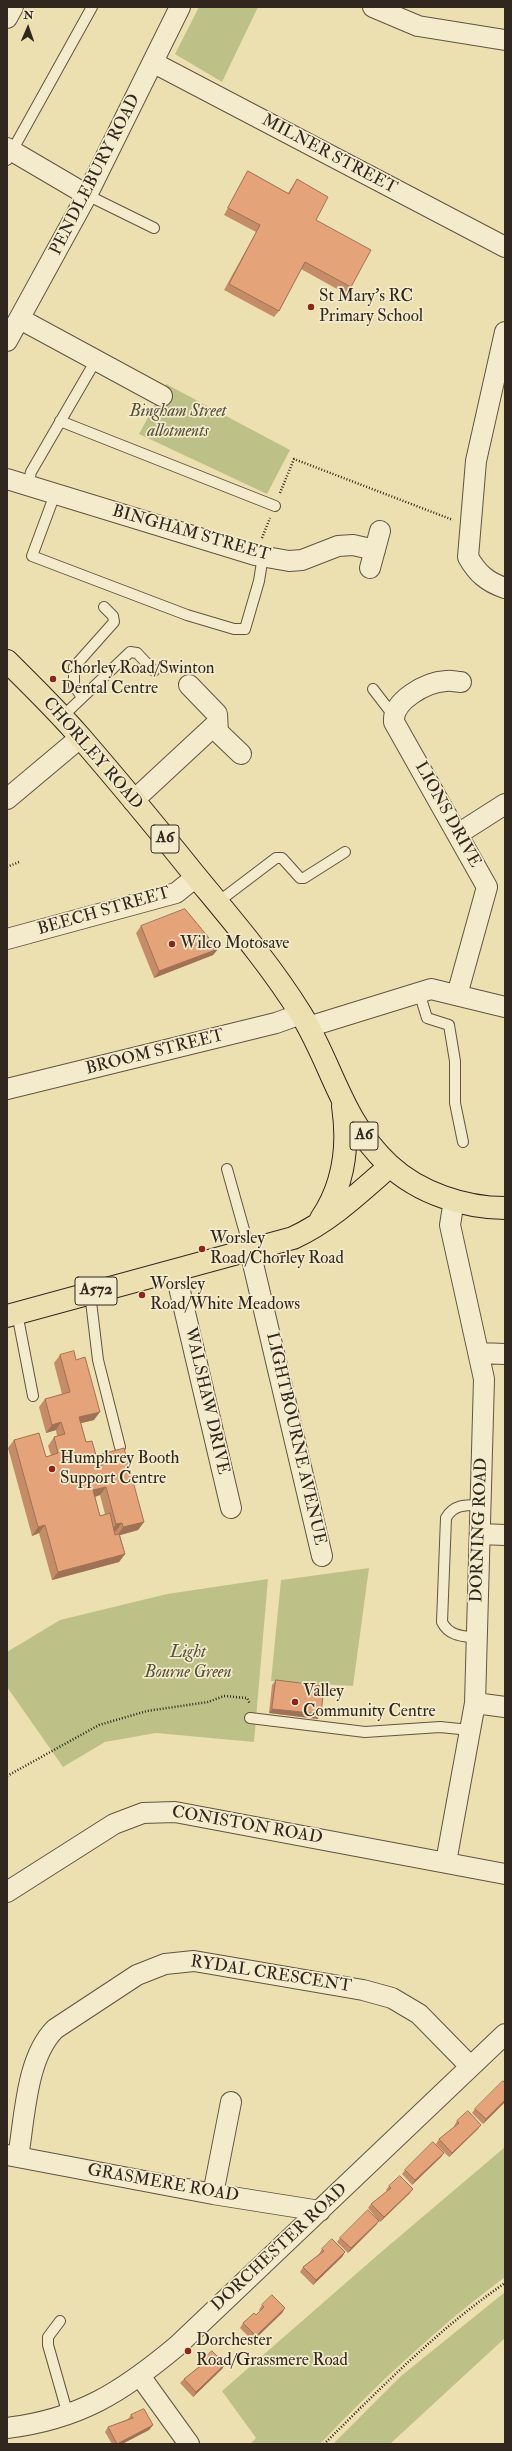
<!DOCTYPE html>
<style>
body{margin:0}
#map{position:relative;width:512px;height:2451px;overflow:hidden;background:#ede0b0;font-family:"IM FELL Double Pica",serif}
canvas{display:block}
.frame{position:absolute;inset:0;border:8px solid #32271e;pointer-events:none}
.north{position:absolute;left:8px;top:8px;width:40px;height:40px;-webkit-text-stroke:3px #f3ebcc;paint-order:stroke;rotate:2deg;font-size:11px;font-weight:700;line-height:16px;text-align:center;color:#32271e}
.north::after{content:'';display:block;margin:auto;width:14px;height:18px;background:#32271e;clip-path:polygon(50% 0,100% 100%,50% 72%,0 100%)}
</style>
<div id="map">
<canvas width="512" height="2451"></canvas>
<div class="frame"></div>
<div class="north">N</div>
</div>
<script>
const ctx = document.querySelector('canvas').getContext('2d');
ctx.lineJoin = 'round';
function fill(path, color) { ctx.fillStyle = color; ctx.fill(path, 'evenodd'); }
function strokePath(path, color, width, dash) { ctx.strokeStyle = color; ctx.lineWidth = width; ctx.lineCap = dash ? 'butt' : 'round'; ctx.setLineDash(dash || []); ctx.stroke(path); }
function write(font, color, halo, rows, align = 'center') {
  ctx.font = font + ' "IM FELL Double Pica",serif'; ctx.lineWidth = 3.5; ctx.setLineDash([]); ctx.textBaseline = 'middle'; ctx.strokeStyle = halo; ctx.fillStyle = color; for (const [text, x, y, turn = 0] of rows) {
    ctx.save(); ctx.translate(x, y); ctx.rotate((+turn || 0) * Math.PI / 180); ctx.textAlign = isNaN(turn) ? turn : align; if (halo) ctx.strokeText(text, 0, 0); ctx.fillText(text, 0, 0); ctx.restore();
  }
}
fill(new Path2D(`
 M199 7H258L222 82 175 54Z
 M166 384 290 450 267 494 139 434Z
 M369 1568 353 1686 271 1681 281 1580Z
 M268 1579 254 1742 156 1733 105 1742 63 1767 7 1687V1652L60 1620 167 1594Z
 M505 2147V2277C438 2327 378 2383 320 2444H250L256 2438 222 2391 380 2253Z
 M505 2292V2338L390 2444H333L401 2376Z`), '#bec187');
const lane = new Path2D(`
 M7 160 92 7
 M87 195 154 228
 M60 421 275 506
 M28 486 31 472 96 360
 M55 494 32 556 187 615 234 629H245L259 581 263 556
 M373 689 393 715
 M82 697 74 686V667L114 622 113 616 104 607
 M62 717 130 652 137 653 154 671
 M218 902 276 858H282L300 878H304L345 852
 M419 992 427 1018 449 1025 455 1061V1103L463 1142
 M227 1169 250 1251
 M90 1293 98 1360 120 1447
 M17 1313 33 1396
 M477 1638C462 1636 449 1636 442 1622L446 1518C454 1504 466 1505 482 1505
 M250 1718 365 1732 440 1727 470 1730
 M60 2321 48 2337V2345L68 2415`);
const street = new Path2D(`
 M373 7 418 26 505 40
 M7 18 13 7
 M154 63 505 247
 M7 148 87 195
 M20 319 162 396
 M505 332 476 461 468 557C477 573 487 582 505 588
 M7 341 87 195 180 7
 M7 479 255 555 289 561 302 560 338 546 353 545 375 550
 M370 568 380 531
 M189 685 217 714 218 732 241 754
 M7 799 81 737
 M133 801 216 724
 M458 834 505 804
 M7 939 176 893 196 877
 M457 995 487 887 394 722C392 701 426 682 446 681 451 680 456 682 461 682
 M308 1027 431 989 505 1007
 M7 1089 276 1023 301 1014
 M250 1251 322 1556
 M175 1270 231 1508
 M479 1353 505 1354
 M481 1534 505 1535
 M475 1703 505 1707
 M446 1862 475 1703 484 1379 450 1225 454 1200
 M7 1892 114 1824 143 1813 175 1812 505 1874
 M7 2155 213 2194 320 2211
 M18 2157C25 2117 26 2058 55 2029L137 1975 165 1964 194 1961 363 1990 392 1998 419 2014 470 2066
 M213 2194 231 2102
 M140 2376 189 2444
 M7 2428C80 2419 122 2392 177 2346L505 2034`);
const primary = new Path2D(`
 M7 661C32 686 58 711 81 738 120 783 157 828 194 874 231 919 270 964 301 1014 333 1066 341 1120 389 1165 419 1193 465 1208 505 1208
 M321 1219C344 1185 349 1146 343 1106
 M7 1316 293 1238C330 1221 359 1193 390 1166`);
strokePath(lane, '#615542', 12);
strokePath(street, '#615542', 22);
strokePath(primary, '#32271e', 24);
strokePath(new Path2D(`
 M280 493 294 459 453 520
 M262 538 270 518
 M7 867 19 862
 M7 1776 99 1725 147 1711 208 1702 224 1696 247 1698 250 1704
 M324 2444C382 2387 438 2329 505 2283`), '#32271e', 2.5, [1, 2]);
strokePath(lane, '#f3ebcc', 10);
strokePath(street, '#f3ebcc', 20);
strokePath(primary, '#ede0b0', 22);
fill(new Path2D(`
 M248 171 288 193 297 179 316 220 351 287 346 294 301 269 279 311 274 317 224 290 256 232 224 215 244 178Z
 M141 926 218 949 213 955 154 978 136 933Z
 M60 1355 94 1420 81 1423 86 1442 96 1458 99 1455 144 1522 138 1530 120 1535 125 1554 119 1562 52 1580 39 1533 32 1536 8 1448 14 1440 46 1457 51 1455 48 1446 54 1437 57 1436 56 1430 46 1433 39 1407 45 1399 62 1394 54 1363ZM100 1495 105 1514 100 1516 95 1497Z
 M276 1680 318 1719 269 1713 272 1685Z
 M505 2102 483 2124 472 2113 475 2109Z
 M457 2121 478 2129 449 2157 436 2144 439 2139 455 2127 454 2126Z
 M444 2153 441 2157 412 2185 402 2174 405 2170Z
 M389 2186 413 2189 409 2194 380 2222 368 2208 371 2204 387 2191 386 2190Z
 M379 2221 376 2225 348 2253 337 2242 340 2238Z
 M322 2249 345 2252 342 2257 313 2285 300 2272 303 2267 319 2254Z
 M262 2305 285 2308 282 2313 253 2341 240 2328 243 2323 256 2315 260 2311 259 2310Z
 M202 2361 225 2364 222 2369 193 2397 180 2383 184 2379 200 2366H199Z
 M131 2415 153 2425 149 2430 122 2444H112L105 2432 108 2427 128 2419Z`), '#c58c68');
fill(new Path2D(`
 M218 949 213 955 154 978 159 971Z
 M100 1412 94 1420 73 1425 79 1417Z
 M61 1422 56 1430 46 1433 52 1425Z
 M106 1487 100 1495 88 1499 93 1490Z
 M144 1522 138 1530 117 1536 123 1527Z
 M122 1523 116 1531 110 1533 116 1524Z
 M45 1525 39 1533 32 1536 38 1527Z
 M125 1554 119 1562 52 1580 58 1572Z
 M272 1709 321 1714 318 1719 269 1713Z
 M505 2100V2102L483 2124 486 2119Z
 M481 2125 478 2129 449 2157 452 2153Z
 M444 2153 441 2157 412 2185 415 2180Z
 M413 2189 409 2194 380 2222 384 2217Z
 M379 2221 376 2225 348 2253 351 2248Z
 M345 2252 342 2257 313 2285 316 2280Z
 M285 2308 282 2313 253 2341 256 2336Z
 M225 2364 222 2369 193 2397 196 2392Z
 M153 2425 149 2430 122 2444H117Z`), '#a07255');
const building = new Path2D(`
 M248 171 289 194 297 179 328 197 316 220 371 250 351 287 305 262 279 311 229 284 260 225 228 208Z
 M185 909 218 949 159 971 141 926Z
 M74 1351 76 1360 85 1357 100 1412 79 1417 86 1442 92 1441 99 1466 102 1465 99 1455 124 1448 144 1522 123 1527 122 1523 116 1524 106 1487 93 1490 100 1516 110 1513 115 1535 119 1534 125 1554 58 1572 45 1525 38 1527 14 1440 39 1433 46 1457 58 1453 54 1437 65 1434 61 1422 52 1425 45 1399 70 1392 60 1355Z
 M276 1680 324 1686 321 1714 272 1709Z
 M503 2081 505 2083V2100L486 2119 475 2109Z
 M468 2111 481 2125 452 2153 439 2139 459 2123 457 2121Z
 M433 2142 444 2153 415 2180 405 2170Z
 M400 2176 413 2189 384 2217 371 2204 391 2188 389 2186Z
 M368 2210 379 2221 351 2248 340 2238Z
 M332 2239 345 2252 316 2280 303 2267 324 2251 322 2249Z
 M272 2295 285 2308 256 2336 243 2323 254 2313 256 2315 264 2307 262 2305Z
 M212 2351 225 2364 196 2392 184 2379 204 2363 202 2361Z
 M144 2409 153 2425 117 2444 108 2427 133 2418 131 2415Z`);
fill(building, '#e5a379');
strokePath(building, '#a07255', 1);
for (const [x, y, r, color] of [
 [311,307,4,"#8f2418"],
 [53,679,4,"#8f2418"],
 [172,944,4,"#8f2418"],
 [202,1249,4,"#8f2418"],
 [142,1295,4,"#8f2418"],
 [52,1469,4,"#8f2418"],
 [295,1702,4,"#8f2418"],
 [188,2351,4,"#8f2418"]
]) { const dot = new Path2D(); dot.arc(x, y, r, 0, 2 * Math.PI); ctx.fillStyle = color; ctx.fill(dot); strokePath(dot, '#f3ebcc', 1.5); }
for (const [x, y, w] of [
 [165,839,28],
 [364,1136,28],
 [96,1291,42]
]) { const box = new Path2D(); box.roundRect(x - w / 2, y - 14, w, 28, 3); ctx.fillStyle = '#f3ebcc'; ctx.fill(box); strokePath(box, '#32271e', 1); }
write('bold 16px', '#32271e', null, [
 ["A6",165,839],
 ["A6",364,1136],
 ["A572",96,1291]
]);
write('17px', '#32271e', '#f3ebcc', [
 ["MILNER STREET",329,155,28],
 ["PENDLEBURY ROAD",96,175,-63],
 ["BINGHAM STREET",191,534,16],
 ["CHORLEY ROAD",92,754,49],
 ["LIONS DRIVE",447,815,61],
 ["BEECH STREET",104,912,-16],
 ["BROOM STREET",155,1053,-14],
 ["WALSHAW DRIVE",206,1401,77],
 ["LIGHTBOURNE AVENUE",295,1439,77],
 ["DORNING ROAD",480,1530,-88],
 ["CONISTON ROAD",247,1826,10],
 ["RYDAL CRESCENT",271,1975,9],
 ["GRASMERE ROAD",163,2184,10],
 ["DORCHESTER ROAD",280,2248,-43]
]);
write('17px', '#32271e', '#f3ebcc', [
 ["St Mary's RC",319,297],
 ["Primary School",319,317],
 ["Chorley Road/Swinton",61,669],
 ["Dental Centre",61,689],
 ["Wilco Motosave",180,944],
 ["Worsley",210,1239],
 ["Road/Chorley Road",210,1259],
 ["Worsley",150,1285],
 ["Road/White Meadows",150,1305],
 ["Humphrey Booth",60,1459],
 ["Support Centre",60,1479],
 ["Valley",303,1692],
 ["Community Centre",303,1712],
 ["Dorchester",196,2341],
 ["Road/Grassmere Road",196,2361]
], 'left');
write('italic 17px', '#554e38', '#f3ebcc', [
 ["Bingham Street",178,412],
 ["allotments",178,432],
 ["Light",188,1653],
 ["Bourne Green",188,1673]
]);
</script>
